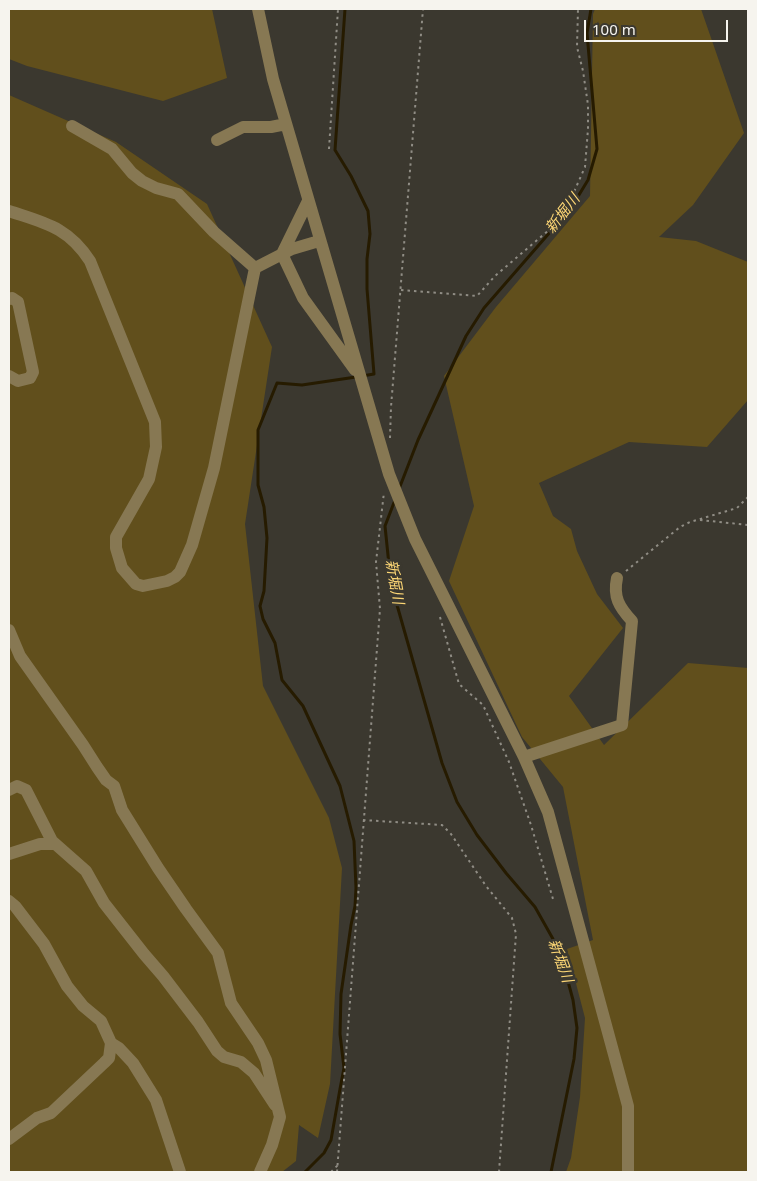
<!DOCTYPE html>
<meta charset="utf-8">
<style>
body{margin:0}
#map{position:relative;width:757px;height:1181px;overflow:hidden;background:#3b382f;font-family:"Noto Sans",sans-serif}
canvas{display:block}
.frame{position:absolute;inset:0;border:10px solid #f6f4ee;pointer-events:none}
.scale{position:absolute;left:584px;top:20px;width:144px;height:22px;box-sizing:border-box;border:2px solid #f6f4ee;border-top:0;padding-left:6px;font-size:15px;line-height:18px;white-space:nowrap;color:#f6f4ee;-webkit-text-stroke:4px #3b382f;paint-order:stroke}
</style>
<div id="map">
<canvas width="757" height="1181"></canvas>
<div class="frame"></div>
<div class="scale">100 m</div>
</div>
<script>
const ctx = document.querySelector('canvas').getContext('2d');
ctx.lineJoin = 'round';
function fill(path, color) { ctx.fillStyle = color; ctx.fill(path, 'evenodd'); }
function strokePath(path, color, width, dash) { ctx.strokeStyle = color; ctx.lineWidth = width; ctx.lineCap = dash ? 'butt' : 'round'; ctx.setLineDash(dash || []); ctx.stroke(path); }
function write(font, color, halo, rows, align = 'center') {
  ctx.font = font + ' "Noto Sans","Noto Sans JP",sans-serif'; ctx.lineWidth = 5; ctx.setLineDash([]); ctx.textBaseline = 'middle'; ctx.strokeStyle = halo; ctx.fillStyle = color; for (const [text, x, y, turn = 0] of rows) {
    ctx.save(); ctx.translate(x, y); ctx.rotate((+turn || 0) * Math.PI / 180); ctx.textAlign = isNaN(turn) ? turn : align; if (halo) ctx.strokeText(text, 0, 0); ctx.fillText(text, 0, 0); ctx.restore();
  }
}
fill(new Path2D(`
 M9 9H212L227 78 163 101 27 66 9 59Z
 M595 9H701L744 133 693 205 659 237 696 241 748 262V400L707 447 629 442 539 483 553 516 571 529 577 551 597 594 623 628 569 696 604 745 688 663 748 668V1172H566L571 1158 580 1097 585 1018 567 949 593 940 563 787 522 737 449 581 474 506 444 376 496 307 590 196 593 14Z
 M9 95 116 142 207 204 272 347 245 524 263 686 329 818 342 868 330 1084 318 1138 299 1125 296 1161 282 1172H9Z`), '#614f1c');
strokePath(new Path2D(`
 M345 9 335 150 351 176 368 211 370 234 367 259V289L374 374 362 376
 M399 489 418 440 466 336 484 308 571 208 588 180 597 149 587 33 591 9
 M395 500 385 526 389 565 397 605 442 763 457 802 477 835 506 873 535 907 553 939 566 974 573 1000 577 1028 574 1059 551 1172
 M305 1172 324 1153 331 1140 340 1089 344 1068 340 1034 341 994 351 925 355 906 356 888 354 841 340 786 303 706 282 680 275 643 263 619 260 606 264 591 267 538 264 507 258 485V430L277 383 302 385 356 377`), '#261b00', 3);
strokePath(new Path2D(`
 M329 149 338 9
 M401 290 477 296 495 276 556 224 566 210 585 167 588 129V105L583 71 577 47 578 9
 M390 438 391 407 423 9
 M700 520 748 525
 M626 571 680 527 690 522 737 508 748 497
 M440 617 459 684 483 705 509 762 531 825 553 899
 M363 820 442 825 451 834 486 886 512 918 516 934 499 1172
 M331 1172 338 1165
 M337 1172 380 609 376 562 384 492`), '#908d85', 2, [2.5, 4]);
strokePath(new Path2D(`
 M258 9 273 79 389 474 415 539 524 757 548 812 628 1106V1172
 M72 126 112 149 132 173 142 181 156 188 178 194 214 232 255 268
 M217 140 243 127H271L286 124
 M308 201 282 254 303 298 355 370
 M9 211C45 223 68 227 90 261L155 422 156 447 149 479 116 537V548L122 568 136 584 143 586 167 581 175 577 180 572 192 545 214 468 255 268
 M255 268 292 249 319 241
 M9 299 12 298 18 302 33 372 30 378 18 381 9 376
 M9 630 20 656 83 745 97 767 106 780 114 786 122 810 158 868 186 909 218 953 231 1003 258 1043 266 1060 280 1117 272 1145 260 1172
 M524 757 622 725 632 621C619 607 613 597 617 578
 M9 790 17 786 26 790 52 841 86 871 104 903 144 954 163 976 198 1022 217 1051 224 1057 241 1062 254 1073 275 1105
 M9 854 40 844H55
 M9 901 15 906 44 944 67 986 83 1006 101 1021 111 1043 109 1058 104 1063 51 1113 37 1118 9 1139
 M111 1043 119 1048 133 1063 156 1100 180 1172`), '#877853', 12);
write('italic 15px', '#fcd675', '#3b382f', [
 ["新堀川",563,214,-52],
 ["新堀川",394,582,80],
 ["新堀川",560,961,70]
]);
</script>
